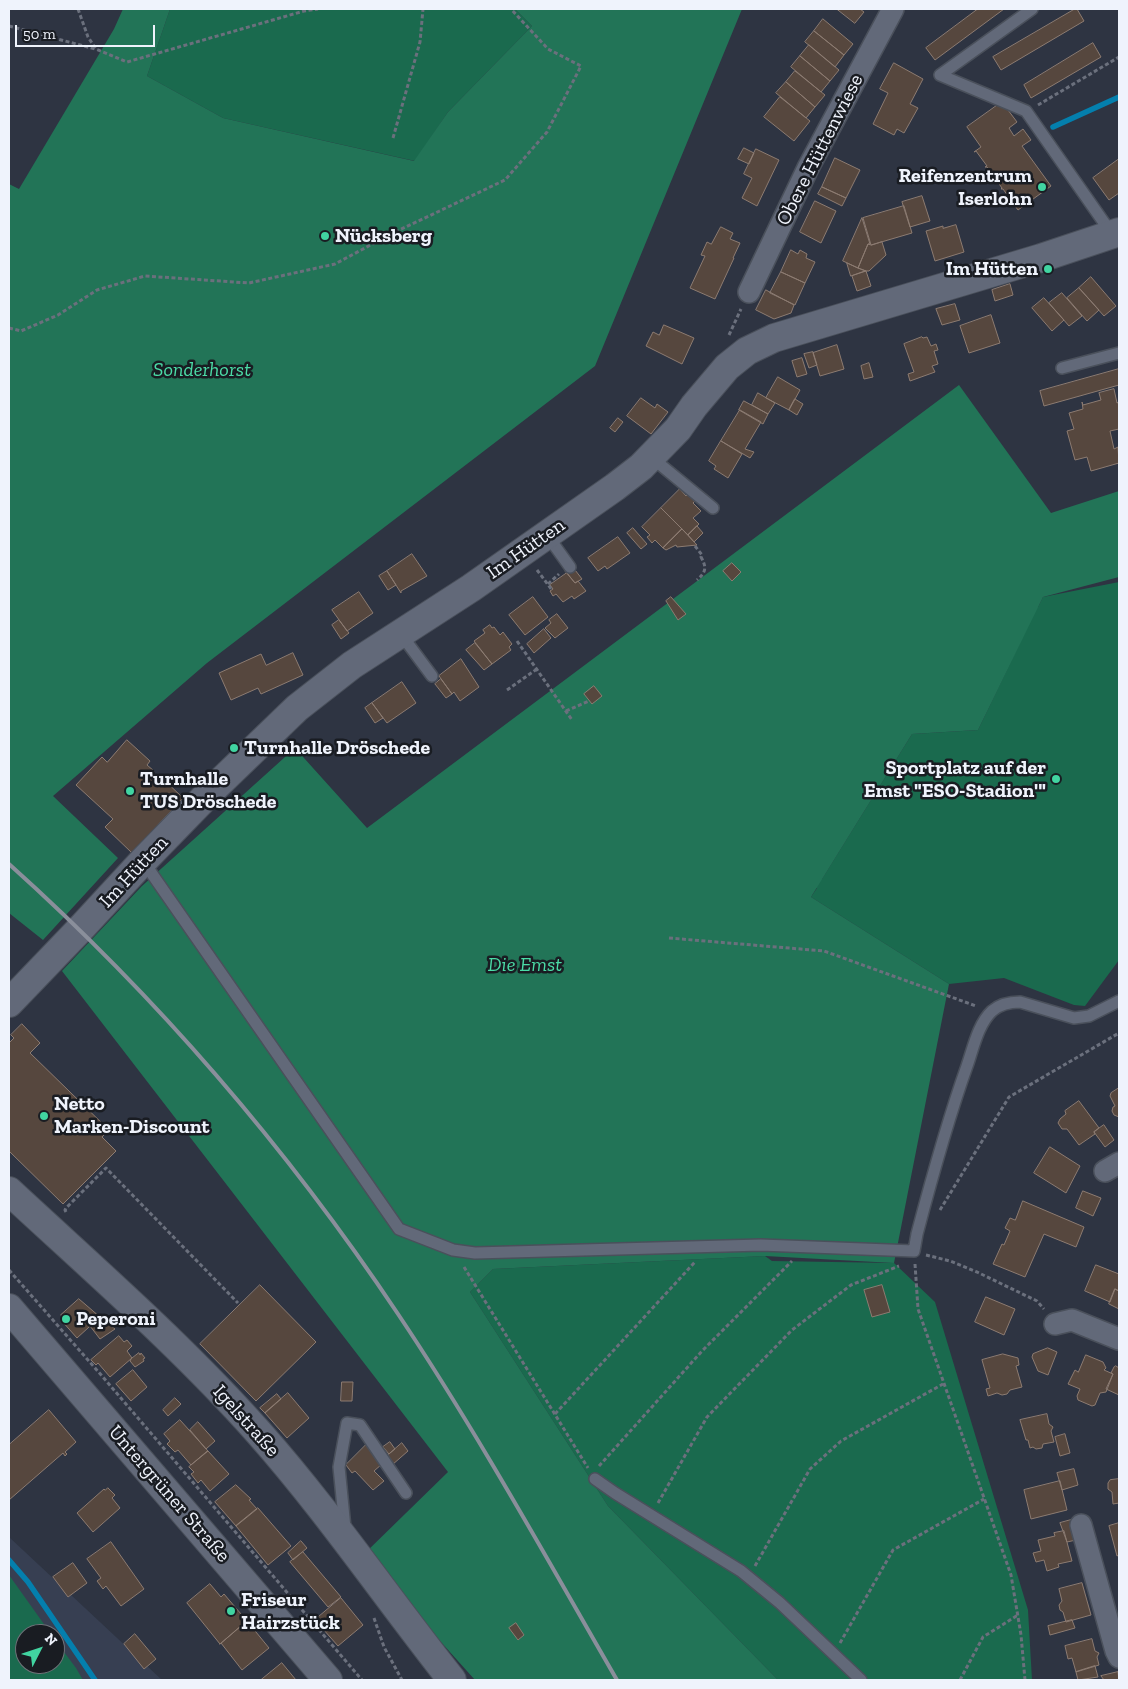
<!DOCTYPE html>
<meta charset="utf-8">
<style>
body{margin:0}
#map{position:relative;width:1128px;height:1689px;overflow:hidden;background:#2e3442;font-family:"Zilla Slab",serif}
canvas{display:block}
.frame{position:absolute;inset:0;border:10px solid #eff3fc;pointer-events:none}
.north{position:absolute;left:15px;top:1624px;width:50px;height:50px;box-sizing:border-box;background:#191c22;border:1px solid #6f7279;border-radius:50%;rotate:49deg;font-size:14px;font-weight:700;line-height:20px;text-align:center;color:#eff3fc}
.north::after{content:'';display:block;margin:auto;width:18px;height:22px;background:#41d4a1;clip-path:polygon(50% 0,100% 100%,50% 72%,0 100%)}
.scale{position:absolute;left:15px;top:25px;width:140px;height:22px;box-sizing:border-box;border:2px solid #eff3fc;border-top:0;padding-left:6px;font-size:15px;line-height:18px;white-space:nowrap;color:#eff3fc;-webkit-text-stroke:4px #191c22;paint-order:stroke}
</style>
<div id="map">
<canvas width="1128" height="1689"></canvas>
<div class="frame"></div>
<div class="north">N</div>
<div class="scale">50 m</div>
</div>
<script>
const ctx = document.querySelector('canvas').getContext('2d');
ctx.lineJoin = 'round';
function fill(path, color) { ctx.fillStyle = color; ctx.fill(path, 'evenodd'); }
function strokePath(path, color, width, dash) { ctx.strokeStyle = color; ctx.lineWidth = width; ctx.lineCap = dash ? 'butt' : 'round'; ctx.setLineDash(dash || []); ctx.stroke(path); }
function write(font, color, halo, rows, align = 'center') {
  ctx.font = font + ' "Zilla Slab",serif'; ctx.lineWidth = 5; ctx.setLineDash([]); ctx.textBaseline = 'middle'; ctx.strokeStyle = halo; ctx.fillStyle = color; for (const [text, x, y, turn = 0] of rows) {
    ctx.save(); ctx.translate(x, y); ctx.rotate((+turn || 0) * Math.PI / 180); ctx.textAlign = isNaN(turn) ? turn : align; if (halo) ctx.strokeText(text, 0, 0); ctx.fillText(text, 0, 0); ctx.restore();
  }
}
fill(new Path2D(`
 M9 1537 162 1680H9ZM25 1634H55V1664H25Z`), '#373f52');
fill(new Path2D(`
 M170 9H515L532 26 448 112 415 161 223 118 147 76Z
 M1119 582V960L1085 1006 1074 1005 1004 978 949 984 811 897 817 888 262 967 1038 607 1043 597ZM1020 643 978 730 912 734 822 879 813 772Z
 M765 1256 772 1261 894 1263 935 1302 1028 1610 1032 1680H778L608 1506 470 1292 493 1269Z
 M9 1575 51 1634H25V1664H55V1640L76 1668 83 1680H9Z`), '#1a6a4e');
fill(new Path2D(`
 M123 9H170L147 76 223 118 414 161 448 112 532 26 515 9H742L595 366 207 663 53 796 118 858 43 940 9 913V184L19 189 114 29Z
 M959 385 1051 513 1119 491V577L1043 597 978 730 912 734 811 897 949 984 894 1263 765 1256 493 1269 470 1292 608 1506 778 1680H475L363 1555 448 1472 62 971 142 886 295 748 367 828Z`), '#227457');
strokePath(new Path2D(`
 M1053 127 1119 97
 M9 1560 28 1582 95 1680`), '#047fad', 5.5);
const building = new Path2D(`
 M837 9H860L864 12 855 23Z
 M978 9H1004L935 60 926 48Z
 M1075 9H1077L1084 21 1001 70 993 57Z
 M823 19 853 44 844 55 814 31Z
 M814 31 844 55 835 67 805 42Z
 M1093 43 1101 57 1031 98 1024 85Z
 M809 45 839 70 830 81 800 56Z
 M800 56 830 81 821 92 791 67Z
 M894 63 923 79 910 104 918 108 904 133 897 129 894 135 873 124 888 93 880 89Z
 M795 71 825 95 815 107 786 82Z
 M786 82 815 107 806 118 776 93Z
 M780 97 810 121 794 141 764 117Z
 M1002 102 1017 122 1009 128 1014 136 1023 129 1031 140 1022 146 1051 186 1018 210 1003 189H1001L1002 188 987 167H985L987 166 976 151 974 152 981 147 967 127Z
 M744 148 754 153 749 164 738 159Z
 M756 149 779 160 757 206 742 198 752 178 744 174Z
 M835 158 860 170 846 198 822 187Z
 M1119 159V193L1109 200 1093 178Z
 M822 187 846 198 842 206 818 194Z
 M922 196 930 221 910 227 902 202Z
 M815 201 836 211 821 243 800 232Z
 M904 206 912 233 871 245 863 218Z
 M862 218 870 244H868L858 268 843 261Z
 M956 225 964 252 935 261 926 231 943 226V228Z
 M721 227 733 233 730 239 740 243 733 258H734L715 299 690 288 705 256 701 255 707 242 711 244Z
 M882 242 886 255 869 271H866L858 268 868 244 871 245Z
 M791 250 798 254 800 250 807 254 806 258 815 262 805 283 781 272Z
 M847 263 858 268 866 271 851 276Z
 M866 271 871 286 857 291 852 276Z
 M781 272 805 283 795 305 770 293Z
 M1091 277 1116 306 1104 316 1079 288Z
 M1010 284 1013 295 995 301 992 290Z
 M1079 288 1099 310 1087 321 1067 298Z
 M766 290 794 305 791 313 774 319 756 310Z
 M1062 293 1082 316 1069 326 1049 303Z
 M1044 298 1064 320 1052 331 1032 308Z
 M955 304 960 320 942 325 936 309Z
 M991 315 1000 343 969 353 960 326Z
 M664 325 694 338 682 364 646 346 653 332 659 335Z
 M922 337 923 338 927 337 931 346 936 344 938 350 934 351 938 364 932 366 935 372 910 381 908 374 914 372 904 344Z
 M837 345 844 369 820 376 813 353Z
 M813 352 817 365 809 368 804 354Z
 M802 358 807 374 797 377 792 361Z
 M869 363 873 377 864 379 861 366Z
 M1119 369V385L1044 406 1040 391Z
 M778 377 800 390 789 410 766 398Z
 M1114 389 1117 403 1119 402V429L1110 431 1114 449 1118 447 1119 463 1091 471 1087 457 1075 460 1067 431 1074 429 1069 413 1083 409 1082 402 1083 405 1101 400 1099 393Z
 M758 393 775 403 768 414 752 405Z
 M641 398 655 408 657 404 668 412 651 434 627 416Z
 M795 399 803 404 797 415 789 410Z
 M744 401 768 414 763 424 739 410Z
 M740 410 761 422 745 449 754 452 750 458 721 441Z
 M618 418 623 422 615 432 610 428Z
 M721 441 742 454 728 478 714 469 716 466 709 461Z
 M680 489 686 496 689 493 696 500 693 503 701 511 693 518 699 524 688 535 661 508Z
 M661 508 682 529 663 548 655 540 652 543 647 537 650 535 642 527Z
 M697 526 703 533 694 542 688 535Z
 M633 528 647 544 641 549 627 533Z
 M682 529 697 545 677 547 676 545 666 550 663 548Z
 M618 537 630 553 607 569 605 566 598 571 588 558Z
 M412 554 427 576 401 591V593L387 571Z
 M732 563 741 572 732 581 723 571Z
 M572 566 582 579 575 583 565 571Z
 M387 571 396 585 388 590 379 576Z
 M567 573 575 583 578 581 586 591 574 599 572 596 563 602 556 594 553 596 550 591 553 589 550 585Z
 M359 592 373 613 347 631 332 610Z
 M533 597 548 617 525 635 509 615Z
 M671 597 686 614 678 620 666 601Z
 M557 614 568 628 555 638 545 628 551 623 549 620Z
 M339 620 349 633 341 639 332 625Z
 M490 625 492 628 494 627 500 635 503 632 512 644 509 647 511 650 492 664 474 641 485 633 483 630Z
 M544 629 551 638 534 653 527 644Z
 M475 643 492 664 484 670 466 650Z
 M293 653 303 675 261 694 258 688 231 700 219 673 261 654 266 665Z
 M461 659 479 687 460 701 454 692 452 694 439 676Z
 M441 679 452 694 446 698 435 684Z
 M402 682 416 703 387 723 372 703Z
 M594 686 602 696 592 704 584 694Z
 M372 703 383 718 375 723 365 708Z
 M127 740 150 761 147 765 154 771 153 774 157 778 159 775 183 798 132 853 105 827 113 819 76 785 102 757 107 762Z
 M22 1024 40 1043 30 1053 109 1130 102 1137 116 1151 63 1204 9 1151V1043L14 1038 11 1035Z
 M1119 1088V1117L1114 1115 1112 1111 1113 1107 1115 1106 1110 1096 1111 1093Z
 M1079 1101 1099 1128 1094 1132 1095 1134 1079 1145 1067 1129H1062L1058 1123 1060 1119 1066 1114 1065 1111Z
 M1104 1125 1114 1140 1105 1147 1094 1132Z
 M1050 1147 1080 1166 1066 1193 1034 1173Z
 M1083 1191 1101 1198 1093 1216 1076 1208Z
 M1023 1201 1084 1227 1076 1247 1044 1234 1025 1277 993 1264 1002 1244 1004 1245 1010 1231 1005 1228 1010 1218 1015 1220Z
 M1096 1265 1119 1274V1291L1115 1289 1110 1302 1085 1291Z
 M260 1285 316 1342 256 1401 200 1344Z
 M882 1285 890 1312 872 1317 864 1290Z
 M1115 1289 1119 1291V1309L1109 1304Z
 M986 1297 1015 1309 1004 1335 975 1322Z
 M79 1299 100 1317 77 1338 61 1320 63 1316 61 1315Z
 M100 1317 115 1329 100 1339 90 1326Z
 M119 1336 124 1342 127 1340 132 1346 127 1351 132 1358 110 1377 98 1363 96 1365 91 1360Z
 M1048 1348 1057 1352 1048 1375 1038 1371 1032 1357 1033 1354Z
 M139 1353 140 1355 141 1353 145 1358 143 1359 144 1361 135 1367 130 1361 131 1359Z
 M1003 1354 1018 1358 1019 1365 1016 1366 1022 1387 1010 1390 1007 1394 1002 1395 997 1393 988 1396 986 1389 990 1388 982 1360Z
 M1086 1355 1103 1362 1106 1368 1104 1370 1113 1374 1106 1392 1100 1393 1095 1405 1092 1406 1078 1400 1077 1396 1080 1389 1068 1384 1075 1370 1078 1372Z
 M1116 1366 1119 1368V1395L1106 1389 1113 1374 1111 1373 1114 1367Z
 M133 1370 147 1387 131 1401 116 1384Z
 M342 1382H353L352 1401H341Z
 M288 1393 309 1418 287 1438 265 1413Z
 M277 1394 281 1399 265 1413 260 1408Z
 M175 1398 181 1404 168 1416 163 1410Z
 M49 1410 76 1442 65 1452 67 1454 65 1456 63 1453 9 1500V1445Z
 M1047 1414 1049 1424 1053 1427 1051 1431 1054 1442 1043 1444 1042 1448 1036 1449 1033 1447 1030 1448 1028 1440H1026L1020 1420Z
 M180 1420 208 1451 191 1465 178 1450 175 1452 167 1444 170 1441 164 1434Z
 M198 1422 215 1441 206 1449 190 1430Z
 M1065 1434 1070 1453 1060 1456 1055 1437Z
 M390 1442 395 1449 389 1454 383 1447Z
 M402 1443 408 1451 392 1465 386 1457Z
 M366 1445 382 1464 374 1471 384 1481 373 1490 355 1471 352 1473 346 1465Z
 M208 1451 229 1474 210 1491 201 1480 198 1483 191 1474 194 1472 189 1467Z
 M1074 1469 1078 1485 1062 1490 1057 1473Z
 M1119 1479V1503L1113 1504 1112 1492 1108 1489V1483L1110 1480Z
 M1060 1481 1067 1510 1031 1519 1024 1490Z
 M236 1485 251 1499 249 1500 257 1509 236 1526 215 1502Z
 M108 1488 115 1495 112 1498 120 1508 93 1532 77 1513 104 1489 105 1490Z
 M258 1508 291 1546 268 1565 236 1526Z
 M1071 1520 1076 1540 1067 1542 1060 1523Z
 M1119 1523V1555L1117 1556 1109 1526Z
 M1064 1531 1072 1561 1058 1564 1059 1567 1047 1571 1044 1560 1036 1562 1033 1553 1041 1551 1038 1540 1055 1536 1054 1533Z
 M301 1541 307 1548 293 1560 288 1553Z
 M111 1542 144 1589 121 1606 106 1586 103 1589 97 1581 101 1578 87 1559Z
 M303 1552 341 1597 328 1607 290 1562Z
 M73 1563 87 1583 68 1597 53 1577Z
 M1082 1583 1091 1615 1066 1622 1063 1612 1060 1610 1059 1605 1062 1601 1059 1589Z
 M210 1584 221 1597 224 1594 247 1621 220 1644 187 1603Z
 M341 1598 363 1625 338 1646 315 1620Z
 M1072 1620 1075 1628 1050 1635 1048 1626Z
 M247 1621 269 1648 242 1670 221 1643 220 1644Z
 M516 1623 524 1635 518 1640 509 1628Z
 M135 1634 156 1659 144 1669 124 1644Z
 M1092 1639 1095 1651 1099 1653 1097 1657 1099 1665 1076 1672 1072 1658 1068 1659 1065 1646Z
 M282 1663 296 1680H261Z
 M1095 1666 1098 1677 1078 1680 1076 1672Z
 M1118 1672 1119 1680H1104L1101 1676Z`);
fill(building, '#56473e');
strokePath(building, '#8c7b71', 1);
const lane = new Path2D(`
 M1032 9 940 75 1026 111 1112 234
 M1062 368 1119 353
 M651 457 713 508
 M547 535 570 567
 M400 633 432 676
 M143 861 399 1229 453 1250 475 1253 761 1245 914 1251 917 1234C932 1177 947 1122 967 1066 973 1049 978 1024 992 1011 1000 1004 1010 1002 1020 1002L1074 1018 1089 1016 1119 1001
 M595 1479 615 1493 741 1571 780 1603 861 1680
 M345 1528 339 1467 347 1423 360 1425 406 1493`);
const street = new Path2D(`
 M749 292 808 168 893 9
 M1105 1171 1119 1163
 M1055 1324 1072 1320 1119 1339
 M1081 1525 1116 1651 1119 1657`);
const secondary = new Path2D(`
 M9 1003 83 926 143 861 213 789 297 708 352 665 471 588 615 487 641 467 678 429 694 406 727 367 747 351 774 338 1041 258 1119 232
 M9 1191C94 1270 182 1346 259 1433 328 1511 387 1598 452 1680
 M9 1308 328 1680`);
strokePath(lane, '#4a505b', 14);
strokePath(street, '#4a505b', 24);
strokePath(secondary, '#4a505b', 30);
strokePath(new Path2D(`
 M78 9 88 37 96 49 127 62 304 11 318 9
 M9 26 95 49
 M1038 105 1119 57
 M393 138 420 42 423 9
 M9 328 21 331 58 315 97 290 145 276 249 283 335 264 393 233 505 180 547 132 581 66 548 49 511 9
 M729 335 741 309
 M695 546 702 555 701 557C707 568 706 572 697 580
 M537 570 552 590
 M548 584 559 574
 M517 641 572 720
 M507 690 537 669
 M566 711 589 701
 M669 938 824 951 976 1006
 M940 1210 1009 1097 1119 1033
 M66 1212 65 1210 66 1208 106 1168 238 1303
 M926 1255 950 1261 977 1272 1037 1301 1044 1309
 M915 1264 918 1309 1011 1575 1021 1635 1025 1680
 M464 1267 588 1468
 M9 1270 102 1376 362 1680
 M555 1414 695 1262
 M599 1466 702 1351 792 1261
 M658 1503 707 1417 792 1330 851 1285 899 1266
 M755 1566 810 1469 841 1441 943 1384
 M374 1618 384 1647 402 1680
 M840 1643 893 1550 984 1499
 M960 1680 983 1637 1018 1615`), '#6b707d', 3, [4, 2.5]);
strokePath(lane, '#626979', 11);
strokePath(street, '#626979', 21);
strokePath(secondary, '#626979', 28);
strokePath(new Path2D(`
 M9 864C157 997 287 1148 398 1314 477 1432 546 1557 617 1680`), '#8a8f9b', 4);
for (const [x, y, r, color] of [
 [1042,187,5,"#41d4a1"],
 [325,236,5,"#41d4a1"],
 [1048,269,5,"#41d4a1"],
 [234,748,5,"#41d4a1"],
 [1056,779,5,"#41d4a1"],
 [130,791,5,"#41d4a1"],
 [44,1116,5,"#41d4a1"],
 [66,1319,5,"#41d4a1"],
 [231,1611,5,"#41d4a1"]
]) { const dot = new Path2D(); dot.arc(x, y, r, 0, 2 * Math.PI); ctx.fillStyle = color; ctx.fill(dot); strokePath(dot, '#191c22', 2); }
write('20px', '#eff3fc', '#191c22', [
 ["Obere Hüttenwiese",820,150,-63],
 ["Im Hütten",526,549,-35],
 ["Im Hütten",134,872,-47],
 ["Igelstraße",246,1421,48],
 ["Untergrüner Straße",169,1494,49]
]);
write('bold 20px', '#eff3fc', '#191c22', [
 ["Reifenzentrum",1032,176,"right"],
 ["Iserlohn",1032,199,"right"],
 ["Nücksberg",335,236],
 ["Im Hütten",1038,269,"right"],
 ["Turnhalle Dröschede",244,748],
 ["Sportplatz auf der",1046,768,"right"],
 ["Emst \"ESO-Stadion'\"",1046,791,"right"],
 ["Turnhalle",140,779],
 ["TUS Dröschede",140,802],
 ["Netto",54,1104],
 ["Marken-Discount",54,1127],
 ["Peperoni",76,1319],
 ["Friseur",241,1600],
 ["Hairzstück",241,1623]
], 'left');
write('italic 20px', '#4bdca7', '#191c22', [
 ["Sonderhorst",202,370],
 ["Die Emst",525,965]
]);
</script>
